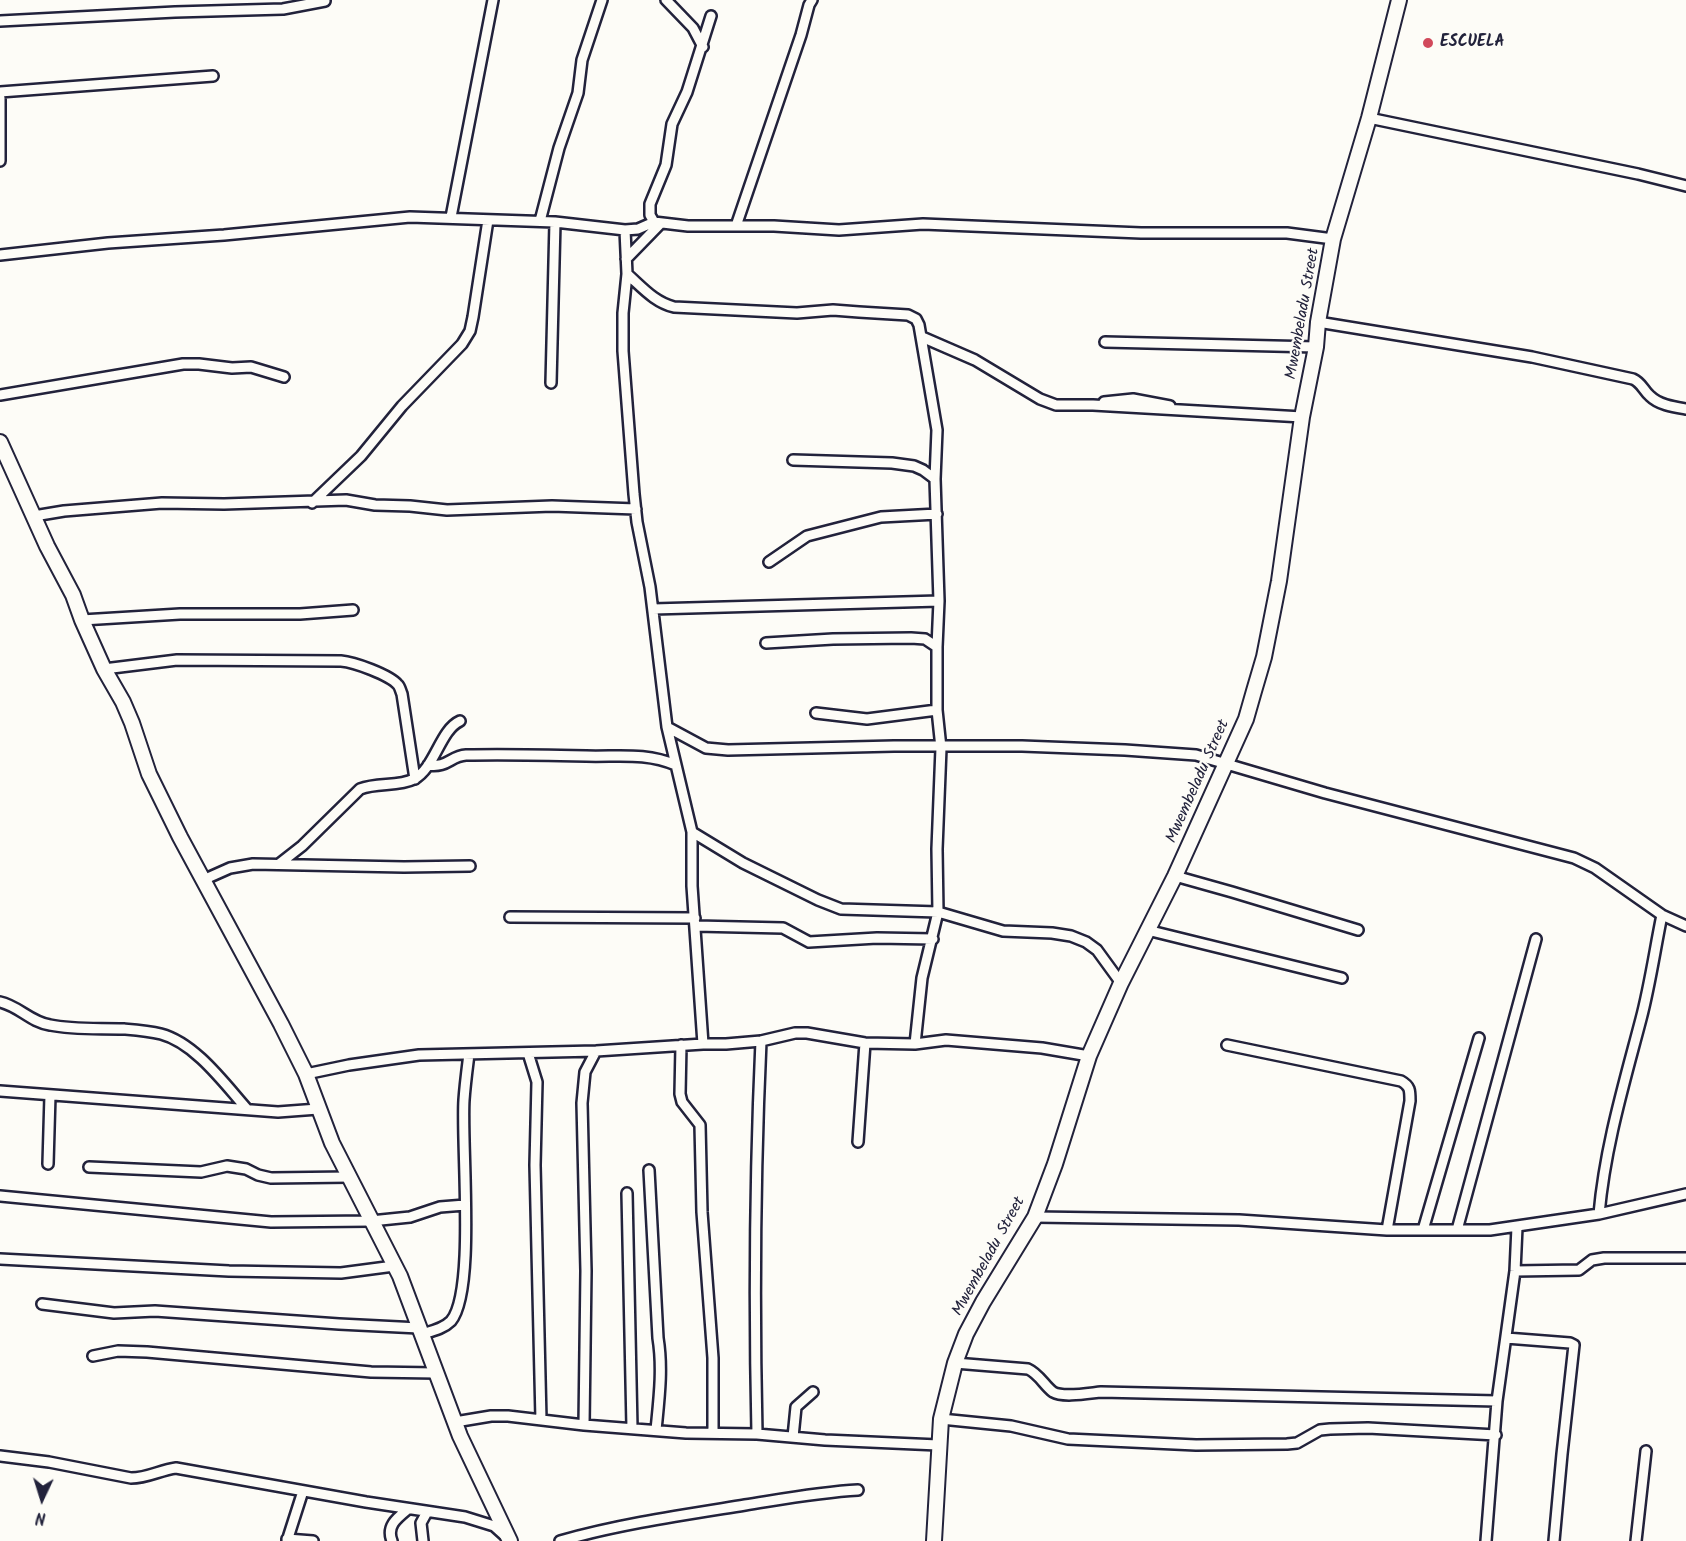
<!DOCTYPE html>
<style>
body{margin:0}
#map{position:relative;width:1686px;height:1541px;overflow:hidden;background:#fdfcf7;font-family:Kalam,sans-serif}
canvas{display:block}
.north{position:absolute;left:12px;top:1469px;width:60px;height:60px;-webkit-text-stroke:4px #fdfcf7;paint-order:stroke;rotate:184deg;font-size:16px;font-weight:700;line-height:24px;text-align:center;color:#22223b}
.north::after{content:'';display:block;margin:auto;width:21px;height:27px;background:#22223b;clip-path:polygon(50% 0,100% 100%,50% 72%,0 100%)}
</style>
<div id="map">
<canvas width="1686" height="1541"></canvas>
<div class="north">N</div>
</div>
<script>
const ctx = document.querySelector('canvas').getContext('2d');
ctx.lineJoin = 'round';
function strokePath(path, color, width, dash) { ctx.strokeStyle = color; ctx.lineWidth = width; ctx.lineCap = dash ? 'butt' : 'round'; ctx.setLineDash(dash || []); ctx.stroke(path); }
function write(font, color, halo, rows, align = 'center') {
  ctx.font = font + ' Kalam,sans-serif'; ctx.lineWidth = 4.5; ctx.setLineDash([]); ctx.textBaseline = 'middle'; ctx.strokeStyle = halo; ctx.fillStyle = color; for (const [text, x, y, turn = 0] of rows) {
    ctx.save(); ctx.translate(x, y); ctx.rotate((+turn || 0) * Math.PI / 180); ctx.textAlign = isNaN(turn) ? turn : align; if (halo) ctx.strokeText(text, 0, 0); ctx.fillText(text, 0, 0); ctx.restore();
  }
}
const street = new Path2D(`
 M666 0 693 28 703 47
 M0 21 175 12 283 9 325 1
 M0 92 213 76
 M0 98V161
 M1369 118 1638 174 1686 186
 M451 217 493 0
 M540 221 559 148 578 93 582 60 602 0
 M654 222 650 215V204L666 165 672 124 687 92 711 16
 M736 226 801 35 809 5 812 0
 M625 230 627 274 623 313V351L634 494 637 522 650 587 667 727 692 832V886L703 1044
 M0 255 108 243 224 235 410 217 555 222 625 230 638 229 654 222 688 226H774L839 230 923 224 1141 233H1287L1333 239
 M626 259 661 223
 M627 274C642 287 654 302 674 307L797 313 833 310 859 312 908 315 916 319 919 325 937 430 935 479 939 601 937 647V710L941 748 937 849 938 912 922 978 915 1044
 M1318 322 1532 357 1633 379C1642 383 1643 390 1650 396 1659 405 1674 407 1686 409
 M922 337 975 360 1040 399 1056 405H1093L1302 417
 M1105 342 1316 347
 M551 383 555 222
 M0 395 183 364H199L232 368 251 367 284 377
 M1104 402 1133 399 1170 406
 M793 460 892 463 914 466 923 470 935 479
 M312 503 361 456 402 406 462 344 470 331 473 317 488 220
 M34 516 64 511 162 503 224 504 346 500 375 505 410 506 447 510 552 506 636 509
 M769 562 807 536 881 517 937 514
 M653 609 939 601
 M82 620 180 614H300L353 610
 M766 643 833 639 911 638 925 639 937 647
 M104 669 177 660 341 661C354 662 390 675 398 685 400 687 401 692 402 694L415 779
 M816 713 867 719 937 710
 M667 727 706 748 728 750 894 746H1022L1125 750 1196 755 1325 793 1574 858 1595 868 1662 915 1686 926
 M428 765C448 768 450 756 466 755 506 754 546 755 586 756 618 757 645 752 676 765
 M692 832 743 863 818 900 841 909 938 912 1003 931 1052 933 1071 936 1086 942 1097 950 1121 983
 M279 864 302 846 360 789C377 782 398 787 414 779 435 768 440 730 460 721
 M1175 876 1232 892 1358 930
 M203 880 230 868 253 864 404 867 470 866
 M510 917 695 918
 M696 926 783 928 809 942 877 938 933 939
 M1147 930 1342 978
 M0 1002C19 1006 30 1022 50 1025 74 1030 99 1028 124 1029 136 1030 149 1031 161 1034 195 1043 224 1083 247 1109
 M681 1045 680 1094 682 1102 700 1125 702 1212 713 1358V1433
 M1227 1045 1401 1081C1410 1086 1410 1090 1410 1101L1387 1230
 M528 1053 537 1082 535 1165 541 1420
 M306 1074 349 1065 419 1055 596 1051 703 1044H726L761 1041 795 1033H807L865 1043 915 1044 946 1040 1042 1048 1089 1056
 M0 1091 278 1112 318 1109
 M858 1142 865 1043
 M48 1164 50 1095
 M89 1167 201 1172 227 1166 246 1169 258 1175 271 1178 350 1177
 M649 1170 658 1338C663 1369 659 1399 656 1430
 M627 1193 632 1428
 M0 1196 271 1222 371 1221 410 1217 440 1207 465 1205
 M1599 1214C1605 1147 1624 1084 1641 1019 1650 985 1655 949 1662 915
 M1035 1217 1239 1220 1387 1230H1490L1599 1214 1686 1194
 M1423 1230 1479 1038
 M1457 1230 1536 939
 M0 1259 229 1271 341 1273 394 1266
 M1515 1271 1579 1270 1592 1260 1604 1258H1686
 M42 1304 114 1313 155 1311 339 1324 419 1328
 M422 1334C432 1331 443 1329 451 1321 476 1291 461 1145 464 1100 465 1085 467 1070 469 1054
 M1506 1338 1570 1343 1574 1345 1562 1454 1554 1541
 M93 1356 118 1351 147 1352 371 1372 436 1373
 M955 1363 1028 1369C1039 1374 1044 1385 1053 1392 1063 1398 1090 1393 1101 1392L1497 1401
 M941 1419 1011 1426 1068 1439 1196 1445 1287 1444 1297 1443 1320 1430 1330 1429 1368 1428 1496 1435
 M455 1422 491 1416H508L584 1425 686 1433 757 1434 825 1440 938 1445
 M584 1425 586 1271 582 1103 585 1072 596 1051
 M757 1434C754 1304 755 1172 761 1041
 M793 1437 796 1407 813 1392
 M0 1456 49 1462 131 1478C148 1478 160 1470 176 1468L366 1502 465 1517 494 1526 504 1535
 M287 1539 313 1541
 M287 1541 303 1491
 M392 1541C386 1526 397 1518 408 1509
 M423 1541 421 1523 427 1512
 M560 1541C620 1524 683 1515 745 1505 783 1499 820 1492 858 1490
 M1486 1541 1497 1401 1515 1271 1517 1227
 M1636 1541 1646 1451`);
const secondary = new Path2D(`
 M0 442 47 546 73 595 82 620 104 669 123 702 132 723 149 774 180 837 281 1024 306 1074 332 1143 400 1276 460 1436 510 1541
 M934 1541 941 1419 955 1363 966 1334 983 1302 1035 1217 1055 1164 1089 1056 1121 983 1175 876 1246 719 1254 691 1264 657 1279 581 1302 417 1316 347 1318 322 1333 239 1369 118 1399 0`);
strokePath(street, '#22223b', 14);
strokePath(secondary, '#22223b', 18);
strokePath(street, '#fdfcf7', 9);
strokePath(secondary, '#fdfcf7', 14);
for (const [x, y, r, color] of [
 [1428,43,6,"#d1495b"]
]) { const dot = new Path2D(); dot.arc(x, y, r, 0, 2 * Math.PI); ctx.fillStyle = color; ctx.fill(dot); strokePath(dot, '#fdfcf7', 2); }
write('bold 16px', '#22223b', '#fdfcf7', [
 ["ESCUELA",1440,43]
], 'left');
write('16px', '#22223b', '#fdfcf7', [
 ["Mwembeladu Street",1304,314,-80],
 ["Mwembeladu Street",1199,782,-66],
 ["Mwembeladu Street",990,1257,-61]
]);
</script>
